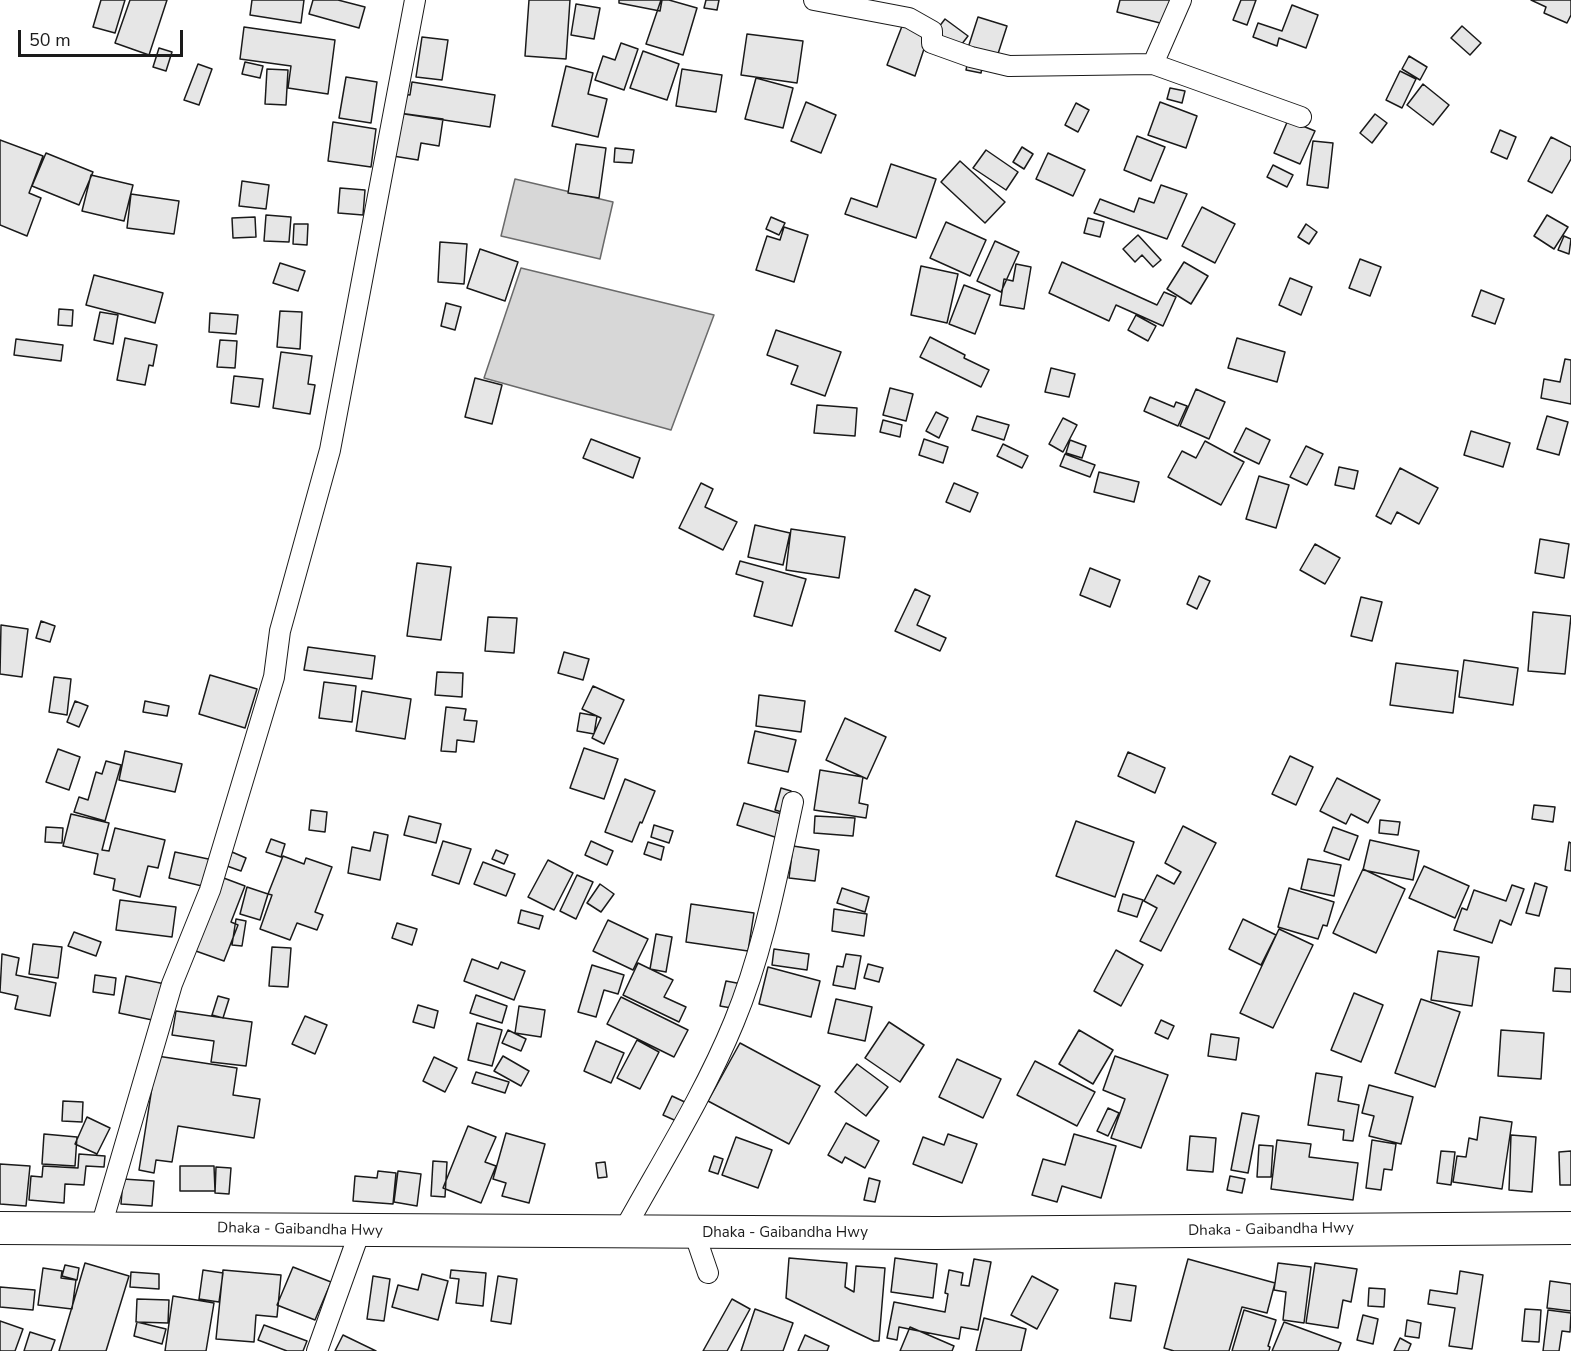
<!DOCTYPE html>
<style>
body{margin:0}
#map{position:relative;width:1571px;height:1351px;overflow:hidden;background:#fff;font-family:"Nunito Sans",sans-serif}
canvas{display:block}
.scale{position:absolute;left:18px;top:30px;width:165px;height:27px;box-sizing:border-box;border:3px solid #1a1a1a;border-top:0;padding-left:8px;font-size:18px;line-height:21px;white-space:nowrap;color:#1a1a1a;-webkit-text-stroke:4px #fff;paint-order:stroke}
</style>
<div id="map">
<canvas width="1571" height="1351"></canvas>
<div class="scale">50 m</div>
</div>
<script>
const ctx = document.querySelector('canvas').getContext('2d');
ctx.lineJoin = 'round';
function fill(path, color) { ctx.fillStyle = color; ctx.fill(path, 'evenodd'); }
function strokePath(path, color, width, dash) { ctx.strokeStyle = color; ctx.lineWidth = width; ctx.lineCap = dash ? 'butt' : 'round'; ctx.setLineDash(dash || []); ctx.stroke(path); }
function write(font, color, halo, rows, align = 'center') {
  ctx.font = font + ' "Nunito Sans",sans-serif'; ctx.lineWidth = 4.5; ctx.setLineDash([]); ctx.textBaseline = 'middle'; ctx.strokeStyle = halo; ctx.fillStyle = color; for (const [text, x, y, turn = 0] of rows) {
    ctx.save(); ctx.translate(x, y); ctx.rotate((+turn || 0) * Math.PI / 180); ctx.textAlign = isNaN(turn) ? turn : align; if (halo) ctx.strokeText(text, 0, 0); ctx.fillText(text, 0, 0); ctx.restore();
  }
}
const water = new Path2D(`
 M515 179 613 202 600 259 501 236Z
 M521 268 714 315 671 430 484 378Z`);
fill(water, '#d7d7d7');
strokePath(water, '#6a6a6a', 1.5);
const building = new Path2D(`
 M101 0H125L115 33 93 27Z
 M130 0H167L149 55 115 43Z
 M252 0H304L301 23 250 15Z
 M313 0H338L365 7 359 28 309 14Z
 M529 0H570L566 59 525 56Z
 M619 0H662L660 11 619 3Z
 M661 0H669L697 8 683 55 646 44Z
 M706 0H719L717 10 704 8Z
 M1120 0H1170L1164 24 1117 12Z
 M1241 0H1256L1247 25 1233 20Z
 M1531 0H1571V15L1567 23 1544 13 1546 7Z
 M576 4 600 8 594 39 571 35Z
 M1292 5 1318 15 1306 48 1279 38 1277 46 1253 37 1258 23 1282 31Z
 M978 17 1007 26 996 60 967 51Z
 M945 19 968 36 955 53 932 36Z
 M904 21 929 34 915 76 887 65Z
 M1462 26 1481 43 1470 55 1451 38Z
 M244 27 335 40 328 94 288 88 291 66 240 59Z
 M747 34 803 41 797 83 741 75Z
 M422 37 448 40 442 80 416 77Z
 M621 43 638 49 624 90 595 80 603 56 615 60Z
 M159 48 172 52 166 71 153 67Z
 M643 51 679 64 667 100 630 88Z
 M1409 56 1427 67 1420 80 1402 69Z
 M968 61 983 63 981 73 966 70Z
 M245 62 263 66 260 78 242 74Z
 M198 64 212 69 199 105 184 100Z
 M566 66 593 73 588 94 607 99 598 137 552 126Z
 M267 69 288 70 286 105 265 104Z
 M682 69 722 75 716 112 676 106Z
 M1400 71 1416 79 1402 108 1386 100Z
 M346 77 377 82 371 123 339 118Z
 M756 78 793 88 783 128 745 119Z
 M412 82 495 95 490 127 398 113 401 94 410 95Z
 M1423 84 1449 105 1433 125 1407 105Z
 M1170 88 1185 91 1182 103 1167 99Z
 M806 102 836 115 821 153 791 141Z
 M1160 102 1197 116 1186 148 1148 135Z
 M1076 103 1089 110 1078 132 1065 125Z
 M399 113 443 119 439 146 421 143 418 160 393 156Z
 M1375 114 1387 123 1372 143 1360 133Z
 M1288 120 1315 131 1300 164 1274 153Z
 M333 122 376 129 371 167 328 161Z
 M1500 130 1516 137 1507 159 1491 152Z
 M1137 136 1165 147 1151 181 1124 170Z
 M1551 137 1571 147V159L1552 193 1528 181Z
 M0 140 43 156 29 193 41 198 27 236 0 225Z
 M1313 141 1333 143 1328 188 1307 185Z
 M576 144 606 148 599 198 568 193Z
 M1022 147 1033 154 1024 169 1013 162Z
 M615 148 634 150 632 163 614 162Z
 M986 150 1018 172 1006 190 973 168Z
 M46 153 93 172 79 205 32 186Z
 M1048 153 1085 170 1073 196 1036 179Z
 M960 161 1005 202 985 223 941 182Z
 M891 164 936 179 916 238 845 214 851 198 877 207Z
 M1273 165 1293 175 1287 187 1267 177Z
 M91 175 133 185 124 221 82 211Z
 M242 181 269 185 266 209 239 206Z
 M1161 185 1187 194 1167 239 1094 213 1100 199 1134 212 1139 198 1154 203Z
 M340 188 365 190 363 215 338 213Z
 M131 194 179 201 174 234 127 228Z
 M1202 207 1235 224 1215 263 1182 246Z
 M266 215 291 217 289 242 264 241Z
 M1547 215 1568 227 1554 249 1534 236Z
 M255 217 256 237 233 238 232 218Z
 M771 217 785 223 779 235 766 229Z
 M1088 218 1104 222 1100 237 1084 233Z
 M946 222 986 240 970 276 930 258Z
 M294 224H308L307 245 293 244Z
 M1306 224 1317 232 1309 244 1298 237Z
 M784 227 808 235 794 282 756 270 767 236 780 240Z
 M1138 235 1161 260 1153 267 1142 255 1135 262 1123 249Z
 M1564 236 1571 239 1569 254 1558 250Z
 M995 241 1019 252 1001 292 977 281Z
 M440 242 467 244 464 284 438 282Z
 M480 249 518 262 505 301 467 288Z
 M1360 259 1381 267 1370 296 1349 288Z
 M1062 262 1157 305 1164 292 1176 297 1163 326 1116 305 1109 321 1049 293Z
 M1184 262 1208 276 1191 304 1167 289Z
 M280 263 305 271 298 291 273 283Z
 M1016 264 1031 267 1024 309 1000 305 1004 279 1013 281Z
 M921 266 958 274 947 323 911 315Z
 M94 275 163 293 155 323 86 305Z
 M1290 278 1312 287 1301 315 1279 305Z
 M964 285 990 295 975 334 949 324Z
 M1481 290 1504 299 1495 324 1472 316Z
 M446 303 461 307 455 330 441 326Z
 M59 309 73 310 72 326 58 325Z
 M280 311 302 312 300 349 277 347Z
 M100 312 118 315 113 344 94 340Z
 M210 313 238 315 236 334 209 332Z
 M1136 315 1156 326 1148 341 1128 330Z
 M776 330 841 352 825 396 791 384 798 366 767 355Z
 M930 337 965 355 964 358 989 370 981 387 920 357Z
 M125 338 157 345 153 366 149 365 145 385 117 380Z
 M1237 338 1285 352 1277 382 1228 368Z
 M16 339 63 345 61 361 14 355Z
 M220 340 237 341 235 368 217 367Z
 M281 352 312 356 308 384 315 385 310 414 273 408Z
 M1565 359 1571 360V404L1541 398 1544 379 1560 382Z
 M1051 368 1075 374 1069 397 1045 392Z
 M234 376 263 379 259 407 231 403Z
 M475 378 502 385 492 424 465 417Z
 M890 388 913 394 906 421 883 415Z
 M1196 389 1225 402 1209 439 1180 426Z
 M1150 397 1174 407 1176 402 1187 406 1178 426 1144 411Z
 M817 405 857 408 855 436 814 433Z
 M936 412 948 418 939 438 926 431Z
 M977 416 1009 425 1004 440 972 430Z
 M1547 416 1568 422 1559 455 1537 449Z
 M1063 418 1077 425 1063 452 1049 444Z
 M883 420 902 425 900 437 880 432Z
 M1246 428 1270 440 1259 464 1234 452Z
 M1471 431 1510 443 1503 467 1464 455Z
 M591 439 640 458 633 478 583 458Z
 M924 439 948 447 943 463 919 455Z
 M1070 440 1086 446 1082 458 1066 453Z
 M1205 441 1244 462 1221 505 1168 477 1182 451 1196 458Z
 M1003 444 1028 456 1022 468 997 456Z
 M1306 446 1323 454 1307 485 1290 477Z
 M1065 454 1095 465 1090 477 1060 466Z
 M1339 467 1358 471 1354 489 1335 485Z
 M1400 468 1438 488 1419 524 1397 512 1391 524 1376 516Z
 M1099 472 1139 482 1134 502 1094 492Z
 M1259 476 1289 485 1276 528 1246 519Z
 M701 483 713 489 705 507 737 522 723 550 679 528Z
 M954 483 978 493 970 512 946 502Z
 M755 525 790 533 783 565 748 557Z
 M791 529 845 537 839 578 786 570Z
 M1540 539 1569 544 1564 578 1535 573Z
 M1315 544 1340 558 1325 584 1300 570Z
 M740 561 806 579 792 626 754 616 763 582 736 574Z
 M417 563 451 567 441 640 407 636Z
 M1090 568 1120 580 1110 607 1080 595Z
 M1199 576 1210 581 1197 609 1187 604Z
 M915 589 930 596 917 625 946 638 940 651 895 631Z
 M1361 597 1382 602 1372 641 1351 636Z
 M1533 612 1571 616 1565 674 1528 671Z
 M488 617 517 618 514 653 485 651Z
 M41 621 55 626 50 642 36 638Z
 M1 625 28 629 22 677 0 674Z
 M308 647 375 656 372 679 304 670Z
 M564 652 589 659 583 680 558 673Z
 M1464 660 1518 668 1513 705 1459 697Z
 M1396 663 1458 671 1453 713 1390 705Z
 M437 672 463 673 462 697 435 695Z
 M210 675 257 689 245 728 199 714Z
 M54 677 71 679 67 715 49 712Z
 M324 682 356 686 352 722 319 718Z
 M593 686 624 700 604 744 592 738 601 718 582 709Z
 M362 691 411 699 405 739 356 731Z
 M759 695 805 701 801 732 756 726Z
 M75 701 88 706 79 727 67 722Z
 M145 701 169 706 167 716 143 712Z
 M446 707 466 709 464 720 477 721 474 742 457 740 456 752 441 751Z
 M580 713 597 716 594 734 577 731Z
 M845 718 886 737 867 779 826 760Z
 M755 731 796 740 788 772 748 763Z
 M584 748 618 759 604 799 570 788Z
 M58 749 80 757 69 790 46 782Z
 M125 751 182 764 175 792 119 780Z
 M1128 752 1165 768 1155 793 1118 776Z
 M1290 756 1313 767 1296 805 1272 794Z
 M106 761 121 765 105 821 74 812 79 797 88 800 96 772 102 774Z
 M820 770 863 777 859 803 868 805 866 818 814 810Z
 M1337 778 1380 800 1368 823 1351 814 1346 824 1320 811Z
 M625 779 655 791 642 823 640 822 632 842 605 832Z
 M781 788 791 791 785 813 775 810Z
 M744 803 785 815 778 838 737 825Z
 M1534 805 1555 807 1553 822 1532 819Z
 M311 810 327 812 325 832 309 830Z
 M71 814 109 823 102 850 109 851 115 828 165 840 158 868 148 866 140 897 113 890 115 879 94 874 98 854 63 846Z
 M409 816 441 824 436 843 404 835Z
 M815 816 855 818 853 836 814 833Z
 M1380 820 1400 822 1398 835 1379 833Z
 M1076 821 1134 842 1115 897 1056 876Z
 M654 825 673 831 669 843 651 837Z
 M1183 826 1216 843 1161 951 1140 941 1157 908 1144 901 1157 875 1174 884 1181 872 1165 863Z
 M46 827 63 828 62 843 45 842Z
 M1333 827 1358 836 1349 860 1324 851Z
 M374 832 388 835 380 880 348 873 352 847 370 851Z
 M271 839 285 844 281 857 266 852Z
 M1370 840 1419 851 1413 880 1363 870Z
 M443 841 471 849 459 884 432 875Z
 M591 841 613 851 607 865 585 855Z
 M648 842 664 847 661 860 644 854Z
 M1569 842 1571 843V871L1565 870Z
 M793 846 819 850 815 881 789 878Z
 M496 850 508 855 504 864 492 859Z
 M175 852 213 860 206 887 169 878Z
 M232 852 246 858 241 871 227 866Z
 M283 856 304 864 306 858 332 867 315 912 323 915 317 930 297 923 290 940 260 929 272 895 268 894Z
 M1308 859 1341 865 1334 896 1301 889Z
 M548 860 573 873 554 910 528 897Z
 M483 862 515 874 506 896 474 884Z
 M1424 866 1469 886 1455 918 1409 898Z
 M1363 869 1405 889 1376 953 1333 933Z
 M577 875 593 882 576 919 560 911Z
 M221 877 245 886 231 922 238 925 224 961 193 950Z
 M1535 883 1547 887 1539 916 1526 913Z
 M600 884 614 894 601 912 587 903Z
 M1512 885 1524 889 1511 925 1500 920 1492 943 1454 930 1462 908 1467 910 1474 890 1506 901Z
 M247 887 268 894 260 920 240 914Z
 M842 888 869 897 865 912 837 903Z
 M1289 888 1334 902 1327 926 1323 925 1318 939 1278 927Z
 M1123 894 1143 900 1137 917 1118 911Z
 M120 900 176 907 172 937 116 930Z
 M691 904 754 913 748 951 686 942Z
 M834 909 867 914 864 936 832 931Z
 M521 910 543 916 539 929 518 923Z
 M236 919 246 921 242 946 232 945Z
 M1243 919 1276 935 1261 965 1229 949Z
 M608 920 648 939 633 970 593 951Z
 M397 923 417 929 412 945 392 938Z
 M1279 929 1313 945 1273 1028 1240 1013Z
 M74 932 101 942 96 956 68 946Z
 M656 934 672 937 666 972 650 969Z
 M33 944 62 947 58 978 29 974Z
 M272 947 291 948 288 987 269 986Z
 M774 949 809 954 807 970 772 965Z
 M1116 950 1143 965 1121 1006 1094 991Z
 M1438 951 1479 957 1472 1006 1431 1000Z
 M2 954 19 958 16 975 56 983 50 1016 15 1009 18 996 0 992Z
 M846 954 861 956 855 989 833 985 837 966 843 967Z
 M472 959 498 969 501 962 525 971 514 1000 464 981Z
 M638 963 673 980 664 997 686 1007 679 1022 623 995Z
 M868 964 883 968 879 982 864 978Z
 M592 965 624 975 618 994 604 990 596 1017 578 1012Z
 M768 967 820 981 811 1017 759 1004Z
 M1555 968 1571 969V992L1553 991Z
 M95 975 116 978 114 995 93 992Z
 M126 976 165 984 157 1021 119 1013Z
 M726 981 742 984 737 1009 720 1006Z
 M1354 993 1383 1005 1361 1062 1331 1050Z
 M476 995 507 1006 502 1023 470 1013Z
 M218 996 229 999 223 1018 212 1015Z
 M621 997 688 1030 674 1057 607 1024Z
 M836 999 872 1007 865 1041 828 1033Z
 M1421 999 1460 1012 1435 1087 1395 1073Z
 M418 1005 438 1011 434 1028 413 1022Z
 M519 1006 545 1010 541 1037 515 1033Z
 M176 1011 252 1022 246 1066 211 1062 214 1041 172 1035Z
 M305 1016 327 1025 315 1054 292 1044Z
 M1161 1020 1174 1026 1168 1039 1155 1033Z
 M889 1022 924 1045 900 1082 865 1058Z
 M477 1023 502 1030 492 1066 468 1060Z
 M508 1030 526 1039 521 1051 502 1043Z
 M1079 1030 1113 1050 1093 1084 1059 1064Z
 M1501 1030 1544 1033 1541 1079 1498 1076Z
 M1211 1034 1239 1038 1236 1060 1208 1056Z
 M637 1040 659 1052 640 1089 617 1078Z
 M596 1041 624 1053 611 1083 584 1071Z
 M740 1043 820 1086 789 1144 708 1101Z
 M157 1056 237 1068 233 1095 260 1099 254 1138 178 1126 172 1162 156 1160 154 1173 139 1170Z
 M503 1056 529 1071 521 1086 494 1071Z
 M1115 1056 1168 1075 1141 1148 1111 1138 1125 1099 1103 1090Z
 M434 1057 457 1068 445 1092 423 1081Z
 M957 1059 1001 1079 983 1118 939 1097Z
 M1035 1061 1095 1092 1077 1126 1017 1095Z
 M857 1064 888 1087 866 1116 835 1092Z
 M476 1072 509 1082 505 1093 472 1083Z
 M1316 1073 1342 1077 1338 1101 1359 1105 1353 1141 1343 1140 1344 1130 1308 1125Z
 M1369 1085 1413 1097 1401 1144 1369 1136 1374 1116 1362 1113Z
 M672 1096 689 1104 681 1123 663 1115Z
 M63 1101 83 1102 82 1122 62 1121Z
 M1108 1108 1119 1113 1108 1136 1097 1131Z
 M1242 1113 1259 1116 1248 1173 1231 1170Z
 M87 1117 110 1128 97 1154 75 1144Z
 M1480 1117 1512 1122 1502 1189 1453 1182 1457 1156 1466 1157 1469 1138 1477 1140Z
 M846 1123 879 1141 865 1168 845 1157 842 1163 828 1155Z
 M468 1126 496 1137 485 1162 496 1166 481 1203 443 1188Z
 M506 1133 545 1144 529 1203 502 1196 506 1183 493 1179Z
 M44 1134 77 1137 75 1166 42 1164Z
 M948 1134 977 1144 962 1183 913 1164 923 1137 944 1145Z
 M1074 1134 1116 1146 1101 1198 1062 1186 1057 1202 1032 1195 1043 1159 1065 1165Z
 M1511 1135 1536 1137 1532 1192 1509 1190Z
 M1190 1136 1216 1138 1213 1172 1187 1170Z
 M736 1137 772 1150 758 1188 722 1175Z
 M1277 1140 1311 1144 1309 1157 1358 1163 1353 1200 1271 1189Z
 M1372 1140 1396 1144 1392 1170 1384 1169 1381 1190 1366 1188Z
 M1259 1145 1273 1146 1271 1177H1257Z
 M1441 1151 1455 1152 1451 1185 1437 1183Z
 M1571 1151V1185H1560L1559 1152Z
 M79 1154 105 1156 104 1167 86 1166 84 1185 65 1184 64 1203 29 1200 31 1176 42 1177 43 1166 78 1168Z
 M714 1156 723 1159 718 1174 709 1171Z
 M433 1161 447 1162 445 1197 431 1196Z
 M605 1162 607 1177 598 1178 596 1163Z
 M0 1164 30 1166 26 1206 0 1204Z
 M180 1166H214L215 1191H180Z
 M216 1167 231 1168 229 1194 215 1193Z
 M378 1171 396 1173 393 1204 353 1201 355 1176 377 1178Z
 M398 1171 421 1174 417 1206 394 1202Z
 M1230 1176 1245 1179 1242 1193 1227 1190Z
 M869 1178 880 1181 875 1202 864 1200Z
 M123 1179 154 1181 152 1206 121 1204Z
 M789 1258 847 1263 845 1287 854 1292 856 1266 885 1268 879 1341H874L855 1332 786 1298Z
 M895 1258 937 1264 933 1298 891 1292Z
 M974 1259 991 1262 978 1330 961 1327 959 1339 899 1327 897 1340 887 1338 894 1302 945 1312 948 1294 945 1293 949 1270 963 1273 961 1285 969 1286Z
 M1188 1259 1275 1283 1267 1313 1242 1307 1229 1351H1174L1164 1348Z
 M85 1263 129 1276 106 1351H59Z
 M1278 1263 1311 1267 1304 1323 1283 1320 1286 1292 1274 1290Z
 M1315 1263 1357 1269 1351 1302 1343 1300 1338 1328 1306 1323Z
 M65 1265 79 1268 77 1280 62 1276Z
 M293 1267 331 1282 315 1320 277 1305Z
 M43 1268 62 1271 61 1278 76 1280 72 1309 38 1305Z
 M203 1270 223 1273 219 1302 199 1299Z
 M223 1270 281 1275 277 1317 256 1315 254 1342 216 1339Z
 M451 1270 486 1273 483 1306 456 1303 459 1279 450 1278Z
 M1460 1271 1483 1275 1472 1349 1449 1346 1455 1308 1428 1304 1430 1290 1457 1294Z
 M131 1272 159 1274V1289L130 1287Z
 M422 1274 448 1281 438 1320 392 1307 398 1285 418 1290Z
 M373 1276 390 1279 384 1321 367 1319Z
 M498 1276 517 1279 511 1324 491 1321Z
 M1032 1276 1058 1290 1037 1329 1011 1315Z
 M1550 1281 1571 1284V1311L1547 1308Z
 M1115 1283 1136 1286 1131 1321 1110 1318Z
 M0 1287 35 1290 33 1310 0 1307Z
 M1369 1288 1385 1289 1384 1307 1368 1306Z
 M173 1296 214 1303 206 1351H165Z
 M137 1299 169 1300 168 1323 136 1322Z
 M732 1299 750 1309 727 1351H703Z
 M755 1309 793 1323 783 1351H741Z
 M1525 1309 1541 1310 1539 1342 1522 1341Z
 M1244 1310 1276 1320 1268 1346 1270 1347 1269 1351H1232Z
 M1548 1310 1571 1313 1570 1332 1562 1331 1559 1351H1543Z
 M1363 1315 1378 1319 1373 1344 1357 1340Z
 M984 1318 1026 1329 1021 1351H976Z
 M1407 1320 1421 1323 1419 1338 1405 1336Z
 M0 1321 23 1329 15 1351H0Z
 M137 1322 166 1329 162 1344 134 1336Z
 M1284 1322 1341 1343 1338 1351H1272Z
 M264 1325 307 1341 303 1351H287L258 1340Z
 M910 1327 954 1346 952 1351H900Z
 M30 1332 55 1340 51 1351H24Z
 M343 1335 376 1351H335Z
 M805 1335 829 1346 827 1351H798Z
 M1400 1338 1411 1344 1408 1351H1394Z`);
fill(building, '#e6e6e6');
strokePath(building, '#1a1a1a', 1.5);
const minor = new Path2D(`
 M814 0 909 18 932 31V43L971 57 1009 66 1153 64 1301 117
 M1153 64 1181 0
 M101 1227 172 984 210 890 274 677 280 631 330 450 415 0
 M623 1232C661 1163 704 1095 734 1022 763 952 777 876 793 802
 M694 1232 708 1273
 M317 1351 360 1231`);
const primary = new Path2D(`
 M0 1228 936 1233 1571 1228`);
strokePath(minor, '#1a1a1a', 22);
strokePath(primary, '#1a1a1a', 34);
strokePath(minor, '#fff', 20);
strokePath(primary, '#fff', 32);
write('15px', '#1a1a1a', '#fff', [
 ["Dhaka - Gaibandha Hwy",300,1230,1],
 ["Dhaka - Gaibandha Hwy",1271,1230,-1],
 ["Dhaka - Gaibandha Hwy",785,1233]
]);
</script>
